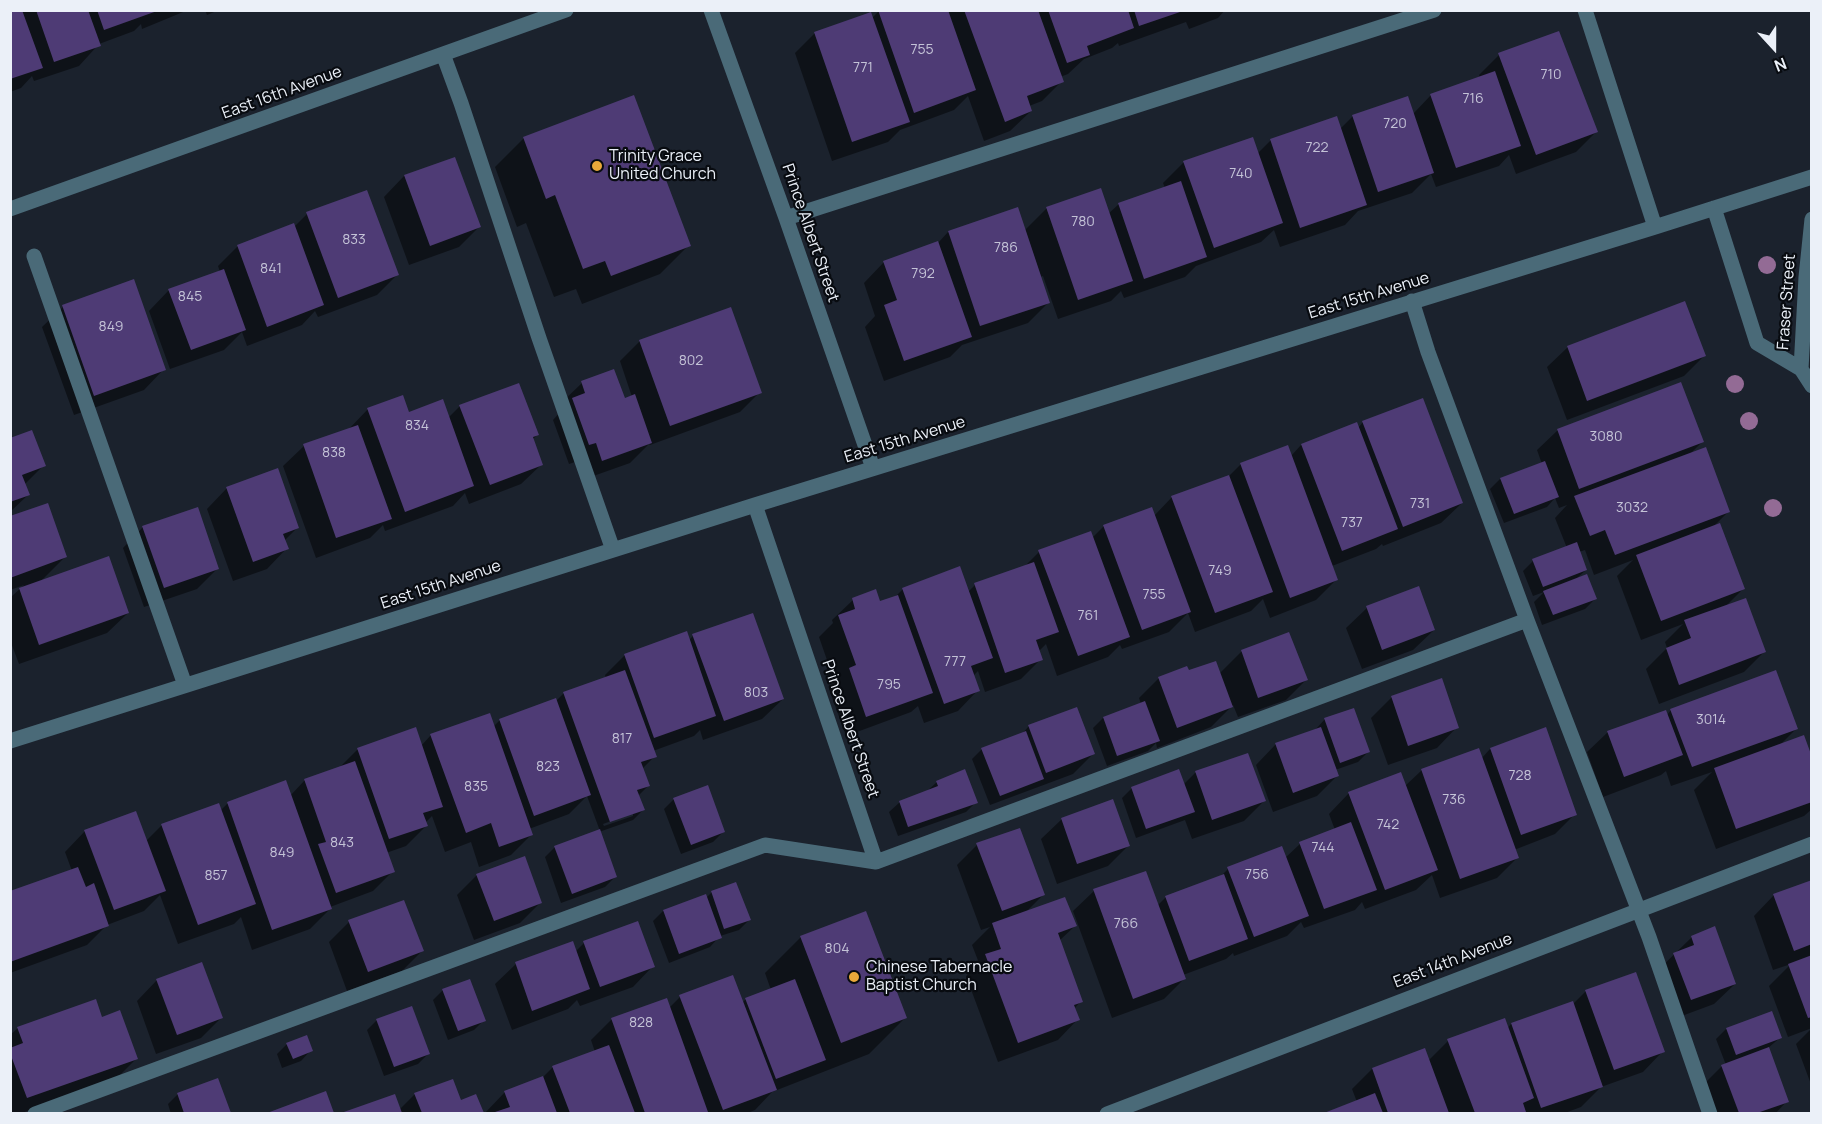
<!DOCTYPE html>
<style>
body{margin:0}
#map{position:relative;width:1822px;height:1124px;overflow:hidden;background:#1b222d;font-family:Manrope,sans-serif}
canvas{display:block}
.frame{position:absolute;inset:0;border:12px solid #ebf0f8;pointer-events:none}
.north{position:absolute;left:1744px;top:18px;width:60px;height:60px;-webkit-text-stroke:4px #080b10;paint-order:stroke;rotate:159deg;font-size:16px;font-weight:700;line-height:24px;text-align:center;color:#ebf0f8}
.north::after{content:'';display:block;margin:auto;width:21px;height:27px;background:#ebf0f8;clip-path:polygon(50% 0,100% 100%,50% 72%,0 100%)}
</style>
<div id="map">
<canvas width="1822" height="1124"></canvas>
<div class="frame"></div>
<div class="north">N</div>
</div>
<script>
const ctx = document.querySelector('canvas').getContext('2d');
ctx.lineJoin = 'round';
function fill(path, color) { ctx.fillStyle = color; ctx.fill(path, 'evenodd'); }
function strokePath(path, color, width, dash) { ctx.strokeStyle = color; ctx.lineWidth = width; ctx.lineCap = dash ? 'butt' : 'round'; ctx.setLineDash(dash || []); ctx.stroke(path); }
function write(font, color, halo, rows, align = 'center') {
  ctx.font = font + ' Manrope,sans-serif'; ctx.lineWidth = 4.5; ctx.setLineDash([]); ctx.textBaseline = 'middle'; ctx.strokeStyle = halo; ctx.fillStyle = color; for (const [text, x, y, turn = 0] of rows) {
    ctx.save(); ctx.translate(x, y); ctx.rotate((+turn || 0) * Math.PI / 180); ctx.textAlign = isNaN(turn) ? turn : align; if (halo) ctx.strokeText(text, 0, 0); ctx.fillText(text, 0, 0); ctx.restore();
  }
}
fill(new Path2D(`
 M10 10H188L142 29 141 24 134 31 99 44 79 66 34 81 32 76 21 88 10 92Z
 M205 10H219L207 15Z
 M880 10H1225L1218 18 1189 29 1186 22 1119 46 1118 43 1112 48 1084 59 1068 74 1060 77 1062 81 1042 101 1029 106 1031 111 1010 131 984 141 968 96 954 110 900 130 888 142 832 161 795 53 815 33 872 18Z
 M1499 55 1596 132 1576 152 1516 174 1509 155 1499 166 1436 187 1431 174 1412 193 1358 211 1345 225 1280 247 1274 230 1261 242 1196 266 1185 277 1124 298 1121 291 1111 301 1058 319 1043 276 1040 277 1049 302 1028 323 962 345 950 357 884 381 865 327 875 316 864 283 884 262 938 243 948 232 1017 209 1024 231 1047 208 1108 214 1119 204 1165 188 1163 183 1184 162 1257 154 1271 140 1340 129 1353 116 1413 114 1431 95 1480 78 1479 75Z
 M524 138 689 245 660 274 582 304 576 289 554 297 526 223 517 227 495 167Z
 M454 159 479 227 459 247 409 265 384 197 404 176Z
 M307 214 397 275 377 295 318 317 315 311 302 325 247 346 242 332 224 350 170 369 149 311 169 290 220 272 218 266 238 246 294 227Z
 M133 281 164 369 144 390 74 415 42 327 63 307Z
 M640 341 760 392 740 412 650 445 649 444 630 463 582 480 575 462 569 464 553 420 563 409 561 403 582 383 624 400 632 397 620 361Z
 M1568 347 1704 356 1684 376 1567 420 1547 367Z
 M460 406 537 435 532 440 542 464 521 484 469 504 465 493 453 506 385 531 383 525 370 538 316 558 283 466 304 446 348 430 368 409 448 418Z
 M1363 422 1462 503 1441 523 1383 546 1382 544 1376 549 1332 566 1337 579 1316 600 1270 618 1263 599 1251 611 1195 632 1188 613 1169 632 1122 649 1120 645 1108 657 1057 676 1046 644 1039 651 1041 659 1021 679 985 692 978 671 973 676 978 690 958 711 924 723 918 706 911 712 846 736 829 689 835 683 819 637 833 623 832 620 853 600 879 603 894 598 903 589 968 592 975 585 1023 568 1039 552 1092 538 1104 526 1154 516 1172 497 1228 477 1241 464 1291 456 1301 445 1358 428Z
 M1558 430 1702 442 1689 455 1728 512 1713 527 1744 588 1725 607 1764 652 1744 672 1659 704 1646 669 1667 648 1665 642 1683 624 1641 640 1617 576 1633 560 1594 575 1585 550 1579 552 1586 570 1576 579 1595 599 1585 609 1542 625 1534 602 1544 592 1533 596 1523 571 1533 561 1567 548 1555 518 1567 505 1559 508 1555 498 1547 507 1504 523 1490 489 1500 479 1542 464 1537 450Z
 M10 440 44 465 24 485 28 495 10 512Z
 M227 488 297 528 284 541 287 548 267 569 233 581 207 509Z
 M10 517 65 557 41 581 128 613 107 633 19 664 10 640V598L24 585 10 590Z
 M143 527 218 568 197 589 144 607 123 548Z
 M1418 588 1434 630 1413 650 1362 669 1346 628 1367 608Z
 M1288 634 1306 680 1286 700 1238 717 1233 705 1211 727 1157 748 1156 743 1148 751 1107 766 1093 728 1103 718 1141 704 1139 698 1159 678 1188 672 1219 674 1241 652Z
 M693 636 783 699 762 719 703 740 700 730 694 736 653 751 655 756 642 769 648 786 638 796 643 810 633 820 599 832 615 877 605 887 561 903 545 857 555 847 600 831 587 796 569 814 529 829 531 835 511 855 479 867 471 842 445 852 432 816 425 823 426 826 406 846 386 853 393 871 373 891 330 907V909L310 929 252 950 241 917 234 924 178 944 160 895 144 911 107 925 87 945 10 973V893L72 871 65 852 85 831 146 841 162 825 221 810 227 804 285 782 290 796 304 781 339 768 357 750 415 729 421 746 431 735 493 727 500 720 556 701 564 693 606 678 605 675 625 655 689 640ZM633 813V816L604 826 603 824Z
 M1392 697 1457 727 1437 748 1388 765 1371 718Z
 M1671 710 1796 729 1779 746 1812 761V809L1804 816 1716 849 1694 790 1712 772 1671 786 1666 771 1661 775 1603 797 1587 752 1608 732 1667 715Z
 M1325 719 1368 752 1358 762 1335 770 1337 776 1317 796 1273 812 1256 765 1276 744 1315 730Z
 M1029 726 1093 754 1073 774 990 805 972 759 982 749 1021 735Z
 M1545 729 1575 814 1555 834 1514 850 1517 858 1497 878 1440 898 1432 875 1416 890 1365 909 1362 902 1355 910 1304 928 1301 922 1287 936 1234 956 1233 953 1226 959 1183 975 1184 979 1164 999 1112 1018 1073 911 1094 891 1157 906 1166 897 1219 878 1228 869 1285 858 1300 844 1335 830 1329 814 1349 793 1405 786 1422 770 1481 759 1490 749Z
 M1247 754 1264 801 1244 821 1192 839 1185 820 1136 838 1122 798 1132 788 1183 785 1195 773Z
 M937 782 976 802 966 812 898 836 889 812 900 802 926 792Z
 M674 799 723 832 713 842 681 854 664 809Z
 M1062 819 1128 846 1108 866 1057 884 1041 839Z
 M977 845 1043 895 1025 913 1075 926 1059 941 1081 1001 1074 1009 1078 1019 1058 1040 998 1062 966 976 979 963 972 945 990 927 981 930 957 865Z
 M477 875 540 903 520 923 474 940 457 895Z
 M1812 882V1028L1788 1037 1769 986 1791 964 1773 970 1754 916 1774 895Z
 M712 892 749 920 739 930 720 936 710 947 669 963 653 921 663 911 705 896 706 898Z
 M349 922 422 951 402 971 347 991 329 942Z
 M801 937 905 1018 869 1054 772 1092 755 1110 745 1114H484L505 1092 542 1078 553 1067 595 1052 591 1040 611 1020 666 1000 669 1008 680 997 742 1003 746 999 771 990 765 973Z
 M1692 937 1735 984 1714 1004 1671 1020 1654 974Z
 M584 943 653 966 633 987 580 1006 577 1000 568 1009 512 1030 495 984 516 964 575 952Z
 M157 980 221 1018 201 1038 156 1054 137 1001Z
 M443 990 484 1020 474 1030 448 1040 433 1000Z
 M1586 991 1663 1051 1643 1072 1601 1087 1581 1107 1562 1114H1328L1357 1102 1352 1089 1372 1069 1428 1061 1448 1041 1507 1029 1511 1024 1572 1005Z
 M101 1019 136 1059 116 1079 19 1114H10V1035L18 1028Z
 M377 1020 428 1054 418 1064 384 1076 367 1030Z
 M1812 1028V1087L1796 1044Z
 M1726 1029 1781 1037 1768 1048 1787 1101 1775 1114H1712L1702 1086 1722 1066 1726 1065 1716 1039Z
 M287 1044 311 1050 301 1061 282 1068 277 1054Z
 M217 1080 229 1114H171L168 1104 178 1094Z
 M325 1093 332 1114H270Z
 M415 1094 460 1102 475 1096 482 1114H345L394 1096 399 1110Z`), '#0007');
fill(new Path2D(`
 M10 10H22L43 68 10 79Z
 M36 10H88L101 46 54 62Z
 M97 10H157V11L104 30Z
 M878 10H948L976 90 914 113Z
 M964 10H1038L1064 82 1027 96 1032 111 1005 122Z
 M1048 10H1128L1134 28 1087 46 1090 55 1067 63Z
 M1134 10H1183V11L1139 26Z
 M871 12 910 122 852 142 814 32Z
 M1559 31 1598 132 1536 155 1498 53Z
 M1495 71 1521 146 1456 168 1430 94Z
 M634 95 691 246 611 276 605 261 583 269 555 195 546 199 523 137Z
 M1408 96 1434 173 1378 192 1352 115Z
 M1337 116 1367 205 1300 228 1270 139Z
 M1253 137 1283 223 1214 248 1183 161Z
 M455 157 481 227 430 246 404 175Z
 M1181 181 1207 257 1144 279 1118 203Z
 M1101 188 1133 281 1078 300 1046 207Z
 M367 190 399 275 338 298 306 212Z
 M1018 207 1050 303 980 326 948 231Z
 M294 223 324 305 267 327 237 245Z
 M938 241 972 337 904 361 884 305 897 300 883 261Z
 M224 269 246 330 191 350 168 289Z
 M134 279 166 370 94 396 62 305Z
 M1685 301 1706 356 1587 401 1567 346Z
 M731 307 762 393 670 426 639 340Z
 M614 369 625 398 635 394 652 443 602 461 596 443 589 445 572 398 585 393 581 381Z
 M1681 382 1704 442 1579 489 1557 429Z
 M519 383 539 435 533 437 543 465 490 485 459 405Z
 M403 395 409 412 443 399 474 486 405 512 367 408Z
 M1423 398 1463 503 1403 527 1362 421Z
 M1357 422 1398 529 1342 551 1301 444Z
 M358 425 392 519 336 538 303 444Z
 M32 430 46 466 22 475 30 495 10 502V438Z
 M1288 445 1338 580 1290 598 1240 463Z
 M1706 447 1730 512 1615 555 1605 530 1590 536 1574 496Z
 M1545 461 1559 497 1514 514 1500 478Z
 M278 468 299 528 283 534 289 549 253 562 226 487Z
 M1229 475 1273 592 1215 613 1171 496Z
 M48 503 67 557 10 578V516Z
 M198 507 219 569 164 588 142 526Z
 M1152 507 1191 612 1142 630 1103 525Z
 M1720 523 1745 589 1661 621 1636 555Z
 M1091 531 1130 637 1078 656 1038 550Z
 M1577 542 1587 570 1543 587 1532 559Z
 M109 556 129 613 39 645 19 588Z
 M1034 562 1059 632 1036 640 1043 660 1005 673 974 583Z
 M960 566 993 658 971 666 980 691 944 704 902 588Z
 M1587 574 1597 599 1553 615 1543 591Z
 M1419 586 1435 630 1382 650 1366 606Z
 M876 589 880 601 898 595 933 693 866 717 849 668 856 665 838 615 855 609 852 598Z
 M1746 598 1766 652 1679 685 1666 648 1691 638 1684 620Z
 M753 613 784 699 724 721 692 634Z
 M687 631 716 716 654 738 624 654Z
 M1289 632 1308 680 1258 698 1241 650Z
 M1216 661 1233 707 1177 728 1158 677 1187 666 1189 670Z
 M625 670 657 757 641 762 650 786 637 790 645 810 610 822 563 692Z
 M1776 670 1798 729 1692 767 1670 709Z
 M1442 678 1459 728 1408 746 1391 696Z
 M556 698 591 795 534 816 499 719Z
 M1145 701 1160 741 1117 756 1103 717Z
 M1077 707 1095 754 1046 773 1028 725Z
 M1354 708 1370 752 1340 763 1324 718Z
 M1666 710 1683 755 1624 777 1607 731Z
 M490 713 533 835 499 847 491 823 466 833 430 734Z
 M416 727 443 807 423 813 428 826 389 839 357 748Z
 M1321 727 1339 776 1293 793 1275 743Z
 M1546 727 1577 815 1521 835 1490 748Z
 M1026 731 1044 779 1000 796 981 748Z
 M1804 735 1812 757V802L1736 829 1714 768Z
 M1479 748 1519 858 1460 879 1421 769Z
 M1248 753 1266 801 1212 820 1195 771Z
 M355 761 395 872 336 893 318 844 326 842 304 779Z
 M965 769 978 803 908 827 899 801 938 786 936 781Z
 M1179 769 1195 812 1146 829 1131 787Z
 M1401 772 1438 870 1385 890 1348 792Z
 M286 780 332 909 272 930 227 802Z
 M708 785 725 832 691 845 673 798Z
 M1113 799 1130 846 1077 864 1061 818Z
 M219 803 256 904 198 925 161 824Z
 M136 811 166 891 114 910 84 830Z
 M1351 822 1377 890 1324 909 1299 842Z
 M1020 828 1045 895 1002 911 976 843Z
 M600 829 617 877 572 894 554 846Z
 M1282 846 1309 916 1254 937 1227 867Z
 M525 856 542 903 494 921 476 874Z
 M78 867 86 887 94 883 109 926 10 962V891Z
 M1146 871 1186 979 1133 999 1093 889Z
 M1224 874 1248 939 1189 961 1165 896Z
 M1812 880V944L1794 951 1773 894Z
 M736 882 751 920 724 929 711 891Z
 M706 894 722 938 679 954 663 910Z
 M1065 897 1077 926 1058 933 1083 1002 1074 1005 1080 1020 1018 1043 985 954 1001 949 992 923Z
 M404 900 424 951 368 972 348 920Z
 M866 911 907 1018 841 1043 800 936Z
 M638 921 655 967 600 987 583 941Z
 M1715 926 1736 984 1691 1000 1673 953 1694 945 1691 936Z
 M573 941 590 989 532 1011 515 962Z
 M1812 955V1017L1808 1018 1788 964Z
 M202 962 223 1018 177 1035 156 979Z
 M1636 972 1665 1052 1614 1070 1585 990Z
 M733 975 777 1090 723 1110 679 995Z
 M470 979 486 1021 458 1031 442 989Z
 M795 979 826 1060 776 1079 745 998Z
 M667 998 708 1112 704 1113H645L611 1018Z
 M96 999 102 1017 120 1010 138 1059 27 1098 10 1053V1048L23 1043 17 1027Z
 M1573 1001 1603 1087 1541 1108 1511 1023Z
 M412 1006 430 1054 394 1067 376 1019Z
 M1772 1011 1782 1038 1736 1055 1726 1028Z
 M1505 1018 1534 1098 1523 1103 1526 1112 1521 1113H1475L1447 1039Z
 M307 1035 313 1051 293 1059 286 1043Z
 M609 1045 635 1113H570L552 1066Z
 M1769 1047 1789 1102 1757 1113H1739L1721 1065Z
 M1425 1048 1449 1113H1388L1372 1068Z
 M543 1076 557 1113H492L510 1107 504 1091Z
 M218 1078 231 1113H184L177 1093Z
 M453 1079 461 1100 476 1094 484 1113H422L414 1093Z
 M326 1091 334 1113H267Z
 M1375 1093 1383 1113H1324Z
 M395 1094 402 1113H341Z`), '#4e3b75');
strokePath(new Path2D(`
 M711 10 786 218 873 468
 M1585 10 1655 227
 M443 54 461 103 539 338 613 550
 M1714 208 1757 343 1801 369
 M10 209 566 10
 M786 218 1434 10
 M1812 219 1806 277 1801 369 1812 386
 M34 256 185 685
 M1412 301 1428 352 1527 620 1649 937 1710 1114
 M755 505 876 862
 M10 741 755 505 1655 227 1812 177
 M35 1114 765 845 876 862 1527 620
 M1107 1114 1812 844`), '#4a6a78', 15);
ctx.fillStyle = '#936b95';
for (const [x, y] of [
 [1767,265],
 [1735,384],
 [1749,421],
 [1773,508]
]) { ctx.beginPath(); ctx.arc(x, y, 9, 0, 2 * Math.PI); ctx.fill(); }
for (const [x, y, r, color] of [
 [597,166,6,"#eba93a"],
 [854,977,6,"#eba93a"]
]) { const dot = new Path2D(); dot.arc(x, y, r, 0, 2 * Math.PI); ctx.fillStyle = color; ctx.fill(dot); strokePath(dot, '#080b10', 2); }
write('14px', '#c4c3d7', null, [
 ["755",922,50],
 ["771",863,68],
 ["710",1551,75],
 ["716",1473,99],
 ["720",1395,124],
 ["722",1317,148],
 ["740",1241,174],
 ["780",1083,222],
 ["833",354,240],
 ["786",1006,248],
 ["841",271,269],
 ["792",923,274],
 ["845",190,297],
 ["849",111,327],
 ["802",691,361],
 ["834",417,426],
 ["3080",1606,437],
 ["838",334,453],
 ["731",1420,504],
 ["3032",1632,508],
 ["737",1352,523],
 ["749",1220,571],
 ["755",1154,595],
 ["761",1088,616],
 ["777",955,662],
 ["795",889,685],
 ["803",756,693],
 ["3014",1711,720],
 ["817",622,739],
 ["823",548,767],
 ["728",1520,776],
 ["835",476,787],
 ["736",1454,800],
 ["742",1388,825],
 ["843",342,843],
 ["744",1323,848],
 ["849",282,853],
 ["756",1257,875],
 ["857",216,876],
 ["766",1126,924],
 ["804",837,949],
 ["828",641,1023]
]);
write('16px', '#ebf0f8', '#080b10', [
 ["East 16th Avenue",282,93,-20],
 ["Prince Albert Street",810,233,71],
 ["East 15th Avenue",1369,296,-17],
 ["Fraser Street",1787,302,-86],
 ["East 15th Avenue",905,440,-17],
 ["East 15th Avenue",441,585,-18],
 ["Prince Albert Street",850,729,71],
 ["East 14th Avenue",1453,961,-21]
]);
write('16px', '#ebf0f8', '#080b10', [
 ["Trinity Grace",609,157],
 ["United Church",609,175],
 ["Chinese Tabernacle",866,968],
 ["Baptist Church",866,986]
], 'left');
</script>
